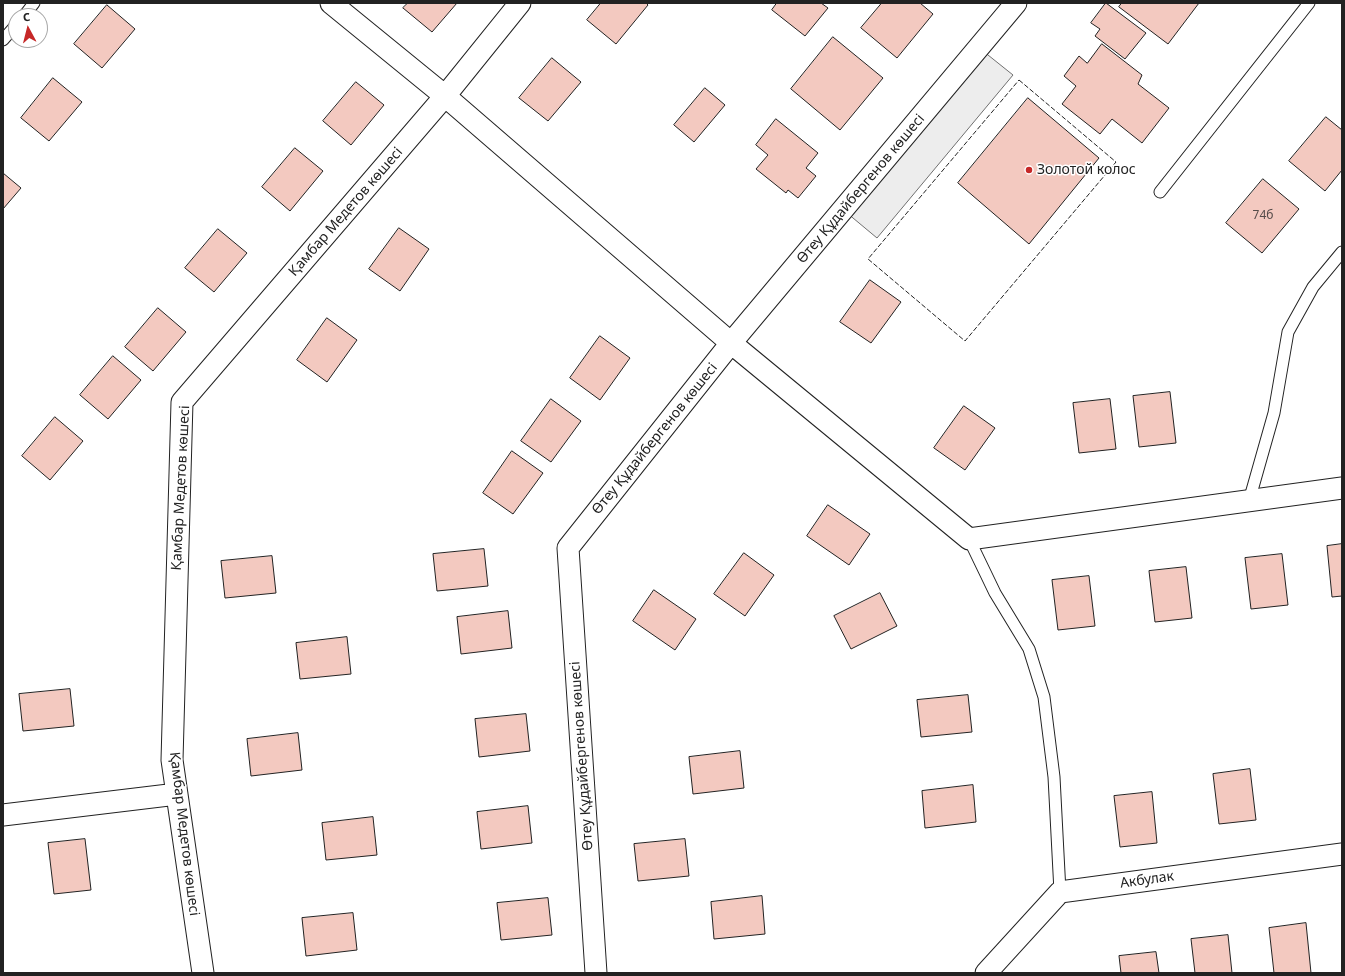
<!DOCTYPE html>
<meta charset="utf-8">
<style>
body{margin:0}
#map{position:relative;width:1345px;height:976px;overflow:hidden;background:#fff;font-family:"Noto Sans",sans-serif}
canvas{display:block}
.frame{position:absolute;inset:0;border:4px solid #222;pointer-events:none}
.north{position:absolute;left:8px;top:8px;width:40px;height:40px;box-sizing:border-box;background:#fff;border:1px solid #a7a7a7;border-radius:50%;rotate:353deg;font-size:11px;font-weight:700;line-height:16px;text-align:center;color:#222}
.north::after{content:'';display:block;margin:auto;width:14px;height:18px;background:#c62828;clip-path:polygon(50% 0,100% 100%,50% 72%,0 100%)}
</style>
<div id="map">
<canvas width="1345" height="976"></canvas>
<div class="frame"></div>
<div class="north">С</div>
</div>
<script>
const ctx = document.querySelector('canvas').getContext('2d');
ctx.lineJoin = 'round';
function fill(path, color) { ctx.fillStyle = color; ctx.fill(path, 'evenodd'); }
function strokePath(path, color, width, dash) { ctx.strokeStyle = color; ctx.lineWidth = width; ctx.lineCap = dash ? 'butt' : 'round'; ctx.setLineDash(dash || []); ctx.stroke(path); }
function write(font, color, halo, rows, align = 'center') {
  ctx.font = font + ' "Noto Sans",sans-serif'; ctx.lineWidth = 3; ctx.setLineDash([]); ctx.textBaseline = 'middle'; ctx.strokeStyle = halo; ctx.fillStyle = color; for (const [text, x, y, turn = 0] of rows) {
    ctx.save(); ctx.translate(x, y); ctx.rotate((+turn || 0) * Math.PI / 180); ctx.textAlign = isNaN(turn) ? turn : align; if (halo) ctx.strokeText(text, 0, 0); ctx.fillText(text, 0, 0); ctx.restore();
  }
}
const parking = new Path2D(`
 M983 51 1013 75 877 238 847 213Z`);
fill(parking, '#ededed');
strokePath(parking, '#6f6f6f', 1);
const building = new Path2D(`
 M408 3H457L432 32 403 8Z
 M601 3H646L648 5 616 44 587 20Z
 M777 3H821L828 8 805 36 772 10Z
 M882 3H920L933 14 897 58 861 28Z
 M1106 3 1146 33 1125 59 1095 36 1100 29 1091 23Z
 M1122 3H1199L1168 44 1119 7Z
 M107 5 135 29 102 68 74 44Z
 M833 37 883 78 840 130 791 89Z
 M1102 44 1142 75 1138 84 1169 108 1142 143 1112 119 1100 134 1062 104 1076 86 1064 76 1079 56 1087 63Z
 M552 58 581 82 548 121 519 98Z
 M53 78 82 102 49 141 21 118Z
 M356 82 384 105 351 145 323 121Z
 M705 88 725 105 694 142 674 125Z
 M1028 98 1099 158 1029 244 958 183Z
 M1326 117 1342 130V170L1325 191 1289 161Z
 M776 119 818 153 806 168 816 176 798 198 788 190 786 193 756 169 768 155 756 145Z
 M295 148 323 171 290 211 262 187Z
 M3 173 21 188 3 209Z
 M1263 179 1299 209 1262 253 1226 223Z
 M399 228 429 249 400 291 369 269Z
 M218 229 247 253 214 292 185 268Z
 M870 280 901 302 871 343 840 322Z
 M158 308 186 332 153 371 125 347Z
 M327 318 357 340 327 382 297 360Z
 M600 336 630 358 600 400 570 378Z
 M113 356 141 380 108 419 80 395Z
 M1170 392 1176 443 1139 447 1133 396Z
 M551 399 581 421 551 462 521 441Z
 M1110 399 1116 449 1079 453 1073 403Z
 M964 406 995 428 965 470 934 448Z
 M55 417 83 441 50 480 22 456Z
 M512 451 543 473 513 514 483 493Z
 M828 505 870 534 849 565 807 536Z
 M1342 544V596L1332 597 1327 546Z
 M484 549 488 586 437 591 433 554Z
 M744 553 774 575 745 616 714 594Z
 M1282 554 1288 605 1251 609 1245 558Z
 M272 556 276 593 225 598 221 561Z
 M1186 567 1192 618 1155 622 1149 571Z
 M1089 576 1095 626 1058 630 1052 580Z
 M654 590 696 619 675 650 633 621Z
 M880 593 897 626 851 649 834 616Z
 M508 611 512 648 461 654 457 617Z
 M347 637 351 674 300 679 296 643Z
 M70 689 74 726 23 731 19 694Z
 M968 695 972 732 921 737 917 700Z
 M526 714 530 751 479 757 475 719Z
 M298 733 302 770 251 776 247 739Z
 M740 751 744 788 693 794 689 757Z
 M1250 769 1256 820 1219 824 1213 774Z
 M973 785 976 822 925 828 922 791Z
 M1152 792 1157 843 1120 847 1114 796Z
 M528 806 532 843 481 849 477 812Z
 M373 817 377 855 326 860 322 823Z
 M85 839 91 890 54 894 48 843Z
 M685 839 689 876 638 881 634 844Z
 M762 896 765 934 714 939 711 902Z
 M548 898 552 935 501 940 497 903Z
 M353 913 357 950 306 956 302 918Z
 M1306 923 1311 973H1274L1269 928Z
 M1228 935 1232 973H1195L1191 939Z
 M1156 952 1159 973H1121L1119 956Z`);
fill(building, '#f3c9c0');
strokePath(building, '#222', 1);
const service = new Path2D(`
 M24 16 34 3
 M3 40 16 25
 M1160 192 1309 3
 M1249 501 1274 413 1288 332 1313 287 1342 252
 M969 539 995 593 1029 649 1044 697 1054 777 1060 892`);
const minor = new Path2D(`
 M331 3 445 96 731 343 969 539 1342 488
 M3 815 177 794
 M203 973 172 760 182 402 445 96 520 3
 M596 973 568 548 731 343 1016 3
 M986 973 1060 892 1342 854`);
strokePath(service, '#222', 13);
strokePath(minor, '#222', 23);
strokePath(service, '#fff', 11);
strokePath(minor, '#fff', 21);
strokePath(new Path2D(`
 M1019 80 1116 162 965 341 868 259Z`), '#222', 1, [5, 2]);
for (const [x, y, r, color] of [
 [1029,170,4,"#c62828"]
]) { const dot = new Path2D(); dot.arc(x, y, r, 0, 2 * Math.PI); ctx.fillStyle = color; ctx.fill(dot); strokePath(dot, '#fff', 1.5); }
write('12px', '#564c4a', null, [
 ["74б",1263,216]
]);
write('14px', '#222', '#fff', [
 ["Золотой колос",1037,170]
], 'left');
write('14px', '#222', '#fff', [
 ["Өтеу Құдайбергенов көшесі",861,189,-50],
 ["Қамбар Медетов көшесі",346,212,-49],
 ["Өтеу Құдайбергенов көшесі",655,439,-51],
 ["Қамбар Медетов көшесі",181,488,-87],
 ["Өтеу Құдайбергенов көшесі",582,756,-94],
 ["Қамбар Медетов көшесі",184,834,83],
 ["Акбулак",1147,880,-8]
]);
</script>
